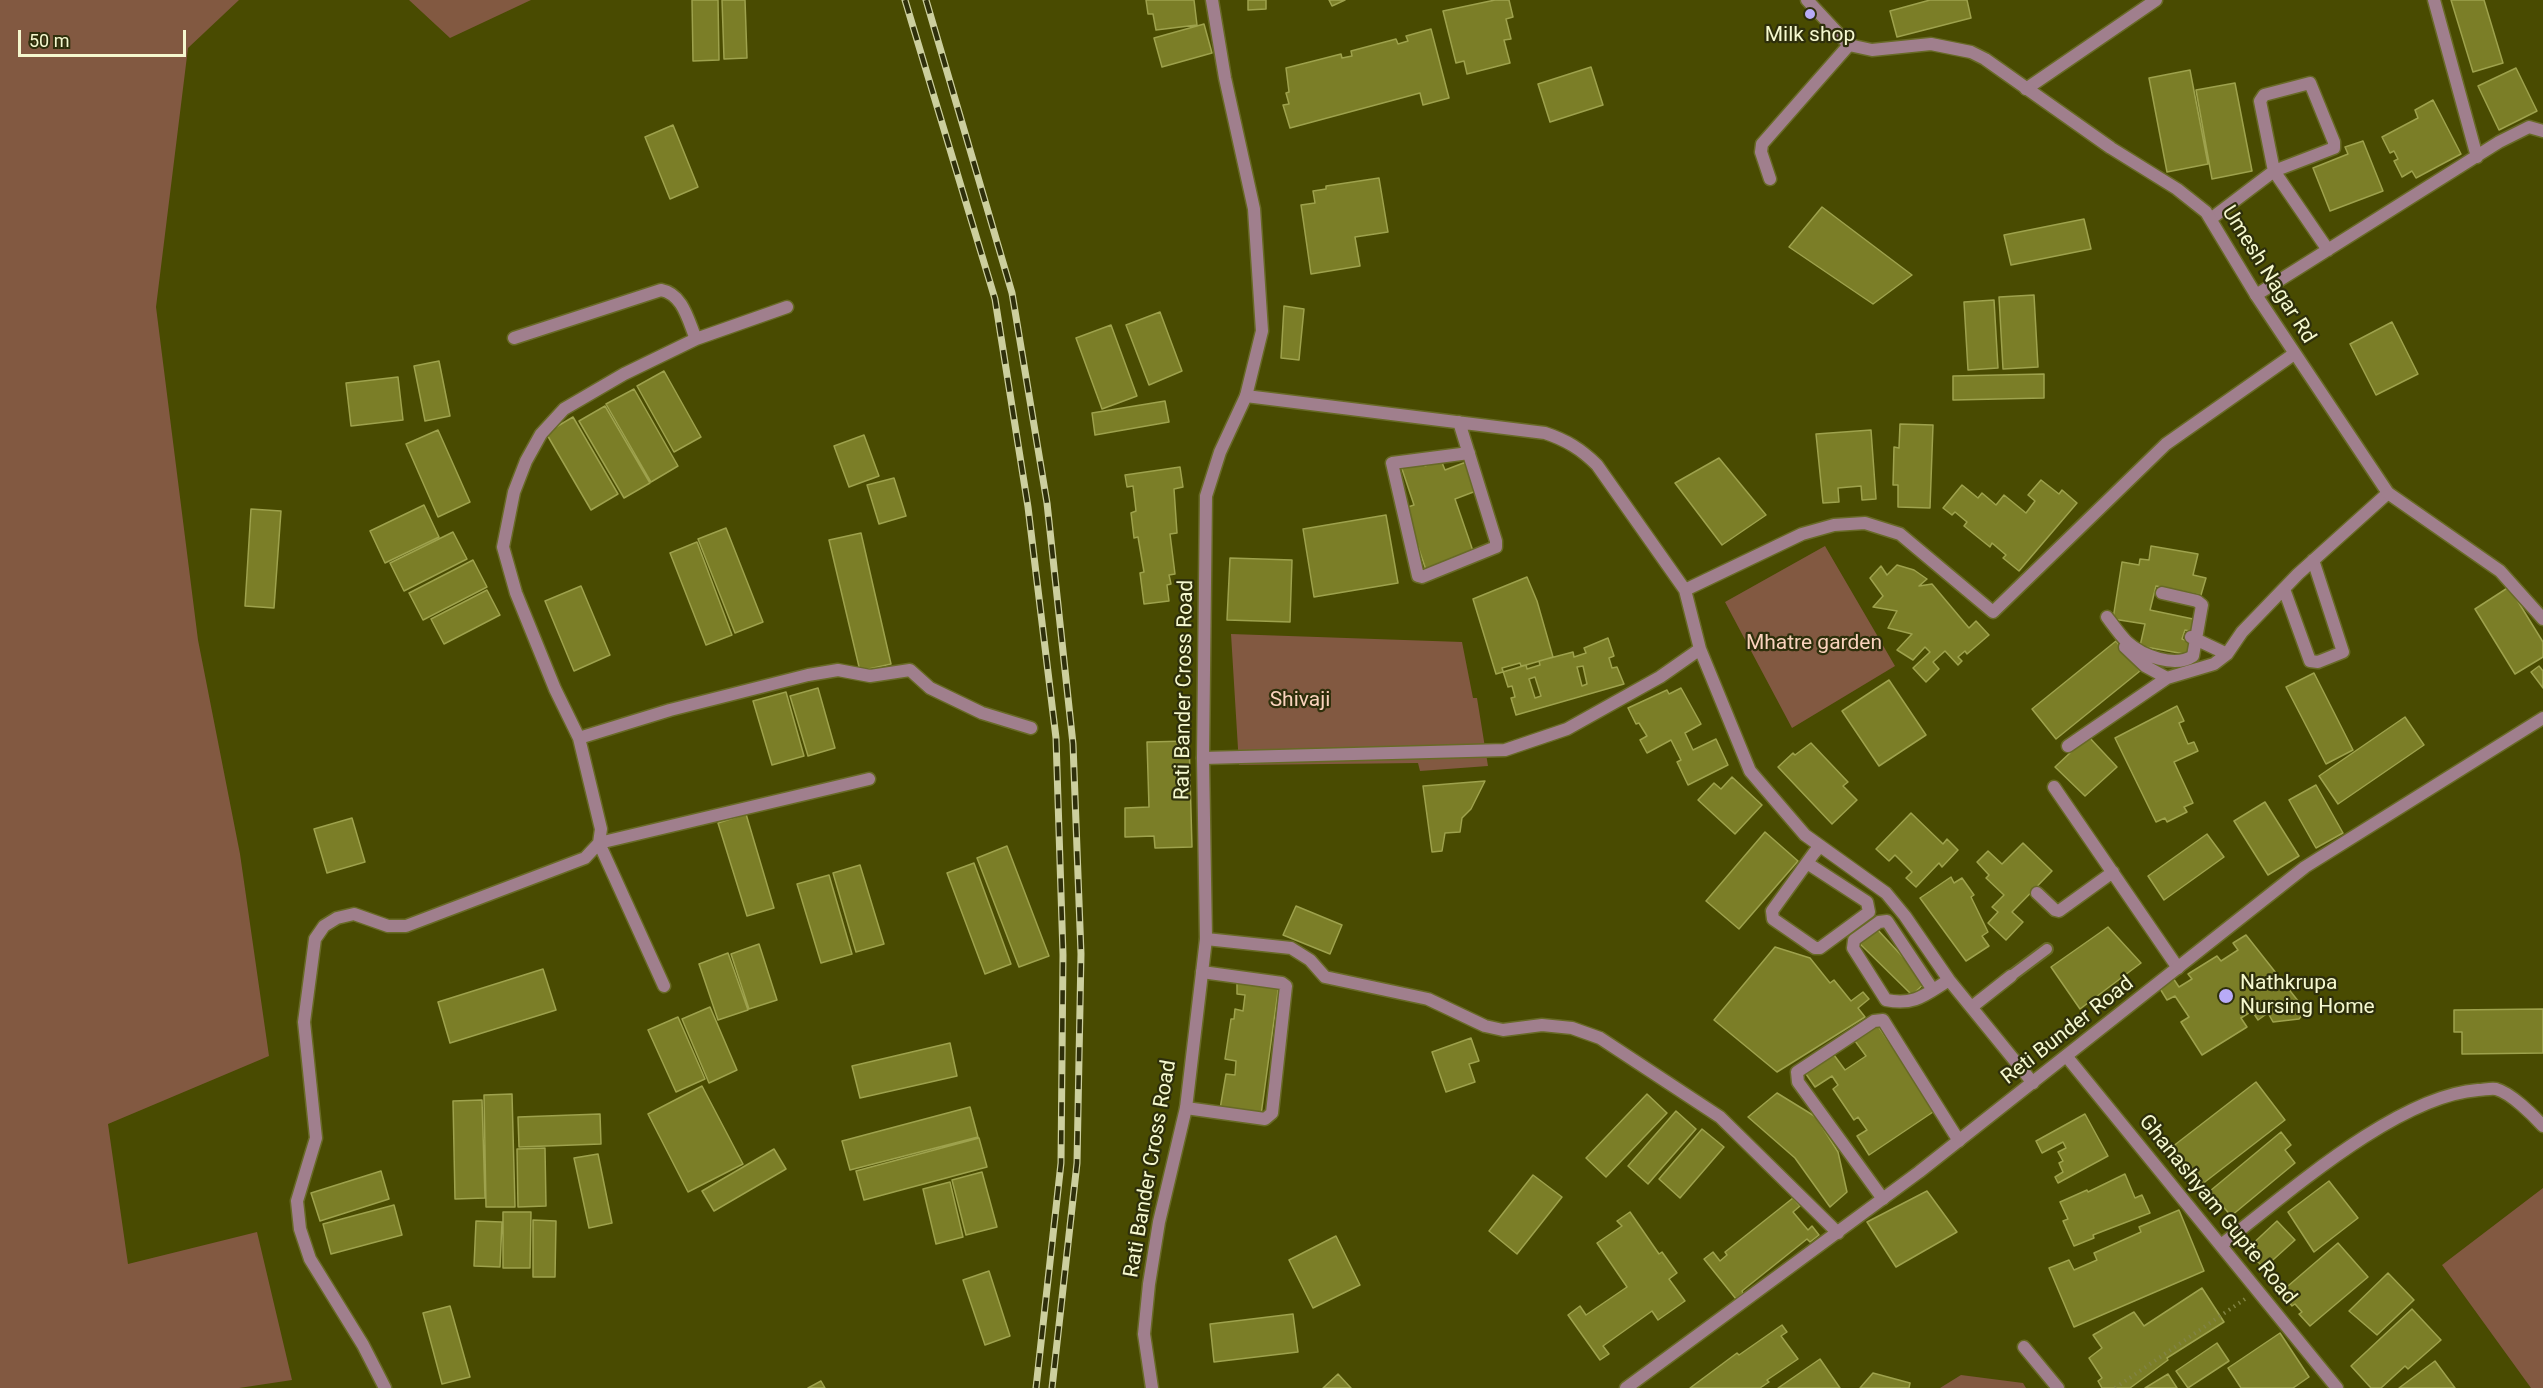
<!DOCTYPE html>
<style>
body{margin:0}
#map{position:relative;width:2543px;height:1388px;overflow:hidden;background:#494b01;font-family:Roboto,sans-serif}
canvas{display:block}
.scale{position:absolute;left:18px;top:30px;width:168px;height:27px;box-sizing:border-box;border:3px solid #f5f8cf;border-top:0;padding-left:8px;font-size:18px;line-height:21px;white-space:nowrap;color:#f5f8cf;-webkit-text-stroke:4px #2e2f0b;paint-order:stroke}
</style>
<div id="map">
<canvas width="2543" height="1388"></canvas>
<div class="scale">50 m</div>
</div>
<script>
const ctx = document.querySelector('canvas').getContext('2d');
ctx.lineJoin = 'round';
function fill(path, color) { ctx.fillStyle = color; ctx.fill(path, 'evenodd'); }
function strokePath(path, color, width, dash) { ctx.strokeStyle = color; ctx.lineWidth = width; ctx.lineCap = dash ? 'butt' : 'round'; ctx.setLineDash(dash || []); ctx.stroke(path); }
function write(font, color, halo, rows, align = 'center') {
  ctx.font = font + ' Roboto,sans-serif'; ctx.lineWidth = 4.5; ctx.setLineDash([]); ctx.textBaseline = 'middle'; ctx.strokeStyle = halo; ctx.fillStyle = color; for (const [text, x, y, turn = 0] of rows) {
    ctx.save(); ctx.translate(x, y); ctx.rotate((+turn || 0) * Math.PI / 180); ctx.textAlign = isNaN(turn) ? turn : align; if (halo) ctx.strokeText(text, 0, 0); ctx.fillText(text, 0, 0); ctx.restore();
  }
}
fill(new Path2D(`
 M0 0H239L188 48 156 307 198 640 240 854 269 1056 108 1124 128 1264 257 1232 292 1380 239 1388H0Z
 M409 0H531L450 38Z
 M1825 546 1895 666 1792 728 1725 602Z
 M1231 634 1462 642 1473 698H1477L1488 766 1420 771 1418 763 1239 765Z
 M2543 1188V1388H2531L2442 1265Z
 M1961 1375 2023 1383 2026 1388H1940Z`), '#825941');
const building = new Path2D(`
 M692 0H718L719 60 693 61Z
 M722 0H745L747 58 724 59Z
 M1146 0H1194L1197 25 1156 30 1153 14H1148Z
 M1248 0H1266V9L1248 10Z
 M1329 0H1345L1332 6Z
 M1495 0H1509L1513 17 1506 19 1511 39 1504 40 1510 63 1467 74 1464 61 1456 63 1443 11Z
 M1930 0H1967L1971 18 1897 37 1890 11Z
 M2451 0H2484L2503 63 2473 72Z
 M1204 24 1212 53 1162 67 1154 38Z
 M1431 29 1449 98 1423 105 1420 93 1290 128 1283 105 1289 104 1286 93 1289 92 1286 68 1341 54 1342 58 1352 56 1351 51 1396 39 1398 44 1408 41 1406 36Z
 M1591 67 1603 105 1550 122 1538 84Z
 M2516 68 2537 111 2499 130 2478 86Z
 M2190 70 2208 164 2167 172 2149 78Z
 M2235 83 2252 171 2212 179 2196 90Z
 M2433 100 2461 154 2416 178 2412 171 2402 177 2394 161 2398 159 2394 151 2390 153 2382 137 2418 118 2415 110Z
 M673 125 698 187 670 199 645 137Z
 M2363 141 2383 191 2330 211 2313 168 2348 154 2345 147Z
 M1379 178 1388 232 1355 237 1360 266 1311 274 1301 205 1315 203 1313 191 1326 189V186Z
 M1822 207 1912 275 1873 304 1789 247Z
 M2084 219 2091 249 2011 265 2004 235Z
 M2034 295 2038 367 2003 369 1999 297Z
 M1994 300 1998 368 1968 370 1964 302Z
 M1284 306 1304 309 1299 360 1281 358Z
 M1160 312 1182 371 1149 385 1126 325Z
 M2392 322 2418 374 2376 395 2350 344Z
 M1111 325 1137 396 1102 409 1076 338Z
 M439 361 450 416 425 421 414 366Z
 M664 371 701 437 674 452 637 386Z
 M2044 374V398L1953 400V376Z
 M398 377 403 420 351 426 346 383Z
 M634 389 678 466 651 482 606 404Z
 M1165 401 1169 422 1095 435 1092 413Z
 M605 406 650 483 624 498 579 421Z
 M573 417 618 494 591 510 546 433Z
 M1900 424 1933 425 1930 508 1898 507V485H1893L1894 447 1899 448Z
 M438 430 470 502 438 517 406 444Z
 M1871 430 1876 499 1862 500 1861 486 1838 488 1839 502 1823 503 1816 434Z
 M864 435 879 476 849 487 834 446Z
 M1719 458 1766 515 1722 545 1675 483Z
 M1422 459 1425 466 1441 460 1445 470 1466 462 1476 491 1455 499 1474 554 1426 570 1405 508 1414 505 1401 466Z
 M1180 467 1183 487 1174 489 1177 533 1170 534 1175 574 1169 575 1171 584 1167 585 1169 601 1144 604 1140 573 1144 572 1138 537 1134 538 1131 513 1136 511 1133 486 1127 487 1125 475Z
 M894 478 906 516 879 524 867 485Z
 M2041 480 2059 494 2062 490 2077 503 2019 571 2003 558 2006 555 1992 543 1990 547 1964 526 1967 522 1955 512 1952 515 1943 508 1962 485 1978 498 1982 493 1996 505 2004 495 2026 513 2035 501 2028 495Z
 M424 505 439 537 385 563 370 531Z
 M251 509 281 511 274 608 245 606Z
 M1386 515 1398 583 1314 597 1303 529Z
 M726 528 763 622 735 633 698 539Z
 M453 532 467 559 404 591 390 563Z
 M861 533 891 664 860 671 829 540Z
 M697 542 732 635 706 645 670 553Z
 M2151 546 2198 554 2193 575 2206 578 2201 595 2156 586 2150 610 2198 620 2195 632 2185 630 2182 639 2193 643 2190 655 2140 646 2145 624 2113 619 2122 562 2139 565 2140 559 2149 560Z
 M1230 558 1292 560 1290 622 1227 620Z
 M473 560 487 587 423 620 409 593Z
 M1897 565 1914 570 1927 579 1919 586 1932 584 1969 628 1976 621 1989 635 1967 654 1965 651 1958 657 1962 661 1958 665 1945 651 1933 662 1939 669 1926 682 1913 668 1930 652 1925 647 1913 660 1897 650 1912 634 1888 628 1897 611 1873 607 1883 596 1870 578 1881 566 1887 575Z
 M1527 577 1537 601 1553 657 1496 674 1473 599Z
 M581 586 610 655 574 671 545 601Z
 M2509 587 2543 642V657L2515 674 2475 609Z
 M487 590 500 615 444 644 431 619Z
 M1608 638 1614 656 1609 658 1612 668 1617 667 1624 684 1516 715 1511 698 1515 697 1512 686 1508 687 1502 668 1520 663 1521 666 1526 665 1527 669 1540 665 1539 661 1573 652 1574 657 1586 653 1584 648Z
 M2116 641 2140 671 2056 739 2032 709Z
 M1583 666 1587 684 1582 686 1577 667Z
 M2539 666 2543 671V688L2531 672Z
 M2314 673 2353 750 2326 764 2286 687Z
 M1535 677 1541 696 1535 698 1529 679Z
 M1889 680 1926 735 1879 766 1842 711Z
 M818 688 835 748 808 756 790 696Z
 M1681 688 1701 724 1685 733 1693 750 1716 739 1728 765 1688 785 1677 762 1681 760 1671 740 1647 753 1640 740 1647 736 1639 723 1636 724 1628 708 1667 690 1669 694Z
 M786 692 804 756 772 765 753 701Z
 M2177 706 2184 721 2179 723 2188 744 2194 742 2198 751 2174 762 2193 803 2184 807 2187 812 2167 822 2165 818 2156 822 2115 738Z
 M2405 717 2424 745 2338 804 2319 776Z
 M2088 736 2117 767 2085 796 2055 767Z
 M1189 741 1192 847 1155 848 1154 836 1125 837V808L1149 807 1147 742Z
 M1811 743 1848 782 1843 786 1857 800 1832 824 1778 767 1793 753 1795 755Z
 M1732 777 1762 805 1735 834 1698 800 1714 783 1721 789Z
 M1485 781 1471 809 1462 818 1460 832 1445 833 1442 851 1432 852 1423 786Z
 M2316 785 2343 833 2316 848 2289 800Z
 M2265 802 2299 856 2268 875 2234 821Z
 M1911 813 1943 844 1947 839 1958 850 1942 867 1939 863 1916 887 1906 878 1912 872 1895 855 1889 861 1876 849Z
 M746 814 774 908 747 916 718 823Z
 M352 818 365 862 327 873 314 829Z
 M1765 832 1798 861 1739 929 1706 901Z
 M2207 834 2224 857 2164 900 2148 876Z
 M2023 843 2052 871 2012 912 2023 922 2006 940 1988 923 1998 912 1992 907 2004 895 1986 878 1989 875 1977 862 1988 851 2002 864Z
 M1007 846 1049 956 1019 967 977 858Z
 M974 863 1011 964 985 974 947 873Z
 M860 865 884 944 856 952 833 873Z
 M829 875 852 954 821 963 797 884Z
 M1951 877 1954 883 1962 878 1974 895 1971 897 1988 932 1982 936 1989 946 1966 961 1920 898Z
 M1296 906 1342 925 1330 954 1283 935Z
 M2108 927 2141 963 2080 1009 2051 967Z
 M1876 928 1926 982 1912 995 1859 943Z
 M2246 935 2306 1011 2299 1019 2273 1022 2268 1013 2258 1020 2252 1011 2241 1018 2247 1027 2202 1055 2181 1022 2189 1017 2175 996 2167 1000 2159 987 2173 978 2179 987 2192 979 2188 974 2217 956 2221 961 2238 950 2233 943Z
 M759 944 777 1000 749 1009 731 954Z
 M1775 947 1810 958 1830 983 1834 980 1851 1001 1863 992 1869 999 1858 1008 1865 1017 1777 1072 1714 1020Z
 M728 953 748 1010 718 1020 699 964Z
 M543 969 556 1010 450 1043 438 1002Z
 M1237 978 1279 984 1261 1115 1220 1109 1226 1074 1235 1075 1236 1061 1225 1059 1231 1019H1234L1235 1009 1243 1011 1245 995 1237 994Z
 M710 1007 737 1070 709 1083 682 1019Z
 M2543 1009V1053L2462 1054V1032H2454V1010Z
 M678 1017 705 1079 676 1092 648 1030Z
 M1878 1026 1936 1110 1869 1155 1857 1136 1867 1130 1858 1117 1854 1120 1833 1089 1838 1085 1832 1076 1815 1087 1806 1074 1834 1055 1845 1070 1866 1056 1855 1041Z
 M1471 1038 1479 1061 1469 1064 1475 1082 1446 1092 1432 1052Z
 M950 1043 957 1076 860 1098 852 1066Z
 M2256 1082 2285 1120 2201 1185 2172 1147Z
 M702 1086 743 1164 688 1192 648 1114Z
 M1777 1093 1816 1117 1838 1152 1847 1192 1830 1207 1795 1158 1748 1117Z
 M512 1094 515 1207H486L484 1095Z
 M1647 1094 1667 1113 1606 1177 1586 1158Z
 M482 1100 485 1198 455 1199 453 1101Z
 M970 1107 978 1137 850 1170 842 1141Z
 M1676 1111 1696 1129 1648 1184 1628 1166Z
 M600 1114 601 1144 519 1147 518 1117Z
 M2085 1114 2108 1156 2058 1183 2055 1177 2063 1172 2059 1163 2063 1161 2058 1152 2066 1148 2063 1142 2042 1153 2036 1141Z
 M1702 1129 1724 1147 1680 1198 1659 1179Z
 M2281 1132 2291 1145 2285 1150 2295 1163 2231 1216 2210 1191Z
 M979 1138 987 1167 864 1200 856 1171Z
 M545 1148 546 1206 518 1207 517 1149Z
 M774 1149 786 1169 714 1211 702 1191Z
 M598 1154 612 1223 589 1228 574 1158Z
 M381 1171 389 1199 320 1221 311 1193Z
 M982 1172 997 1227 966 1235 952 1180Z
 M2125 1174 2135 1198 2142 1195 2150 1213 2093 1235 2094 1238 2074 1246 2063 1221 2068 1219 2060 1202 2087 1190 2088 1192Z
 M1533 1175 1562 1197 1517 1254 1489 1231Z
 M2329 1181 2358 1218 2314 1252 2288 1212Z
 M950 1182 963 1237 936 1244 923 1189Z
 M1927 1191 1957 1232 1896 1267 1867 1222Z
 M1793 1198 1800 1206 1793 1212 1808 1230 1812 1226 1819 1235 1810 1242 1807 1239 1742 1291 1743 1293 1736 1299 1704 1259 1713 1252 1720 1261 1727 1255 1725 1252Z
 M394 1205 402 1235 331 1254 323 1224Z
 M2179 1210 2204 1271 2074 1327 2049 1268 2069 1260 2074 1270 2097 1260 2094 1253 2141 1232 2139 1227Z
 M503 1212H531L530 1268H503Z
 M1630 1212 1659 1254 1662 1252 1677 1273 1669 1279 1685 1301 1658 1320 1652 1311 1603 1346 1609 1354 1600 1360 1568 1315 1580 1306 1586 1315 1627 1287 1597 1243 1622 1226 1617 1221Z
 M533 1220 556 1221 555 1277H533Z
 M476 1221 502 1222 500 1267 474 1266Z
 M2277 1221 2295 1240 2264 1268 2246 1250Z
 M1336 1236 1360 1285 1313 1308 1289 1260Z
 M2338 1243 2368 1277 2310 1326 2299 1314 2302 1312 2295 1304 2292 1306 2281 1292Z
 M989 1271 1010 1336 985 1345 963 1280Z
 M2388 1273 2414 1300 2377 1335 2349 1311Z
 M2202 1288 2224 1322 2167 1358 2168 1360 2130 1388H2102L2098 1381 2102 1378 2089 1358 2102 1348 2093 1335 2134 1312 2144 1326Z
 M450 1306 470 1377 442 1384 423 1313Z
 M2412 1309 2441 1340 2408 1369 2405 1366 2381 1388H2371L2351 1366Z
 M1293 1314 1298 1352 1214 1362 1210 1324Z
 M1782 1325 1787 1332 1781 1336 1798 1359 1767 1380 1769 1382 1760 1388H1690L1737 1353 1739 1355Z
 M2280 1333 2309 1377 2293 1388H2241L2228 1368Z
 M2217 1343 2229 1361 2188 1388 2176 1371Z
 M1820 1359 1840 1388H1778Z
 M2435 1361 2455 1388H2399Z
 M1873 1373 1910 1383 1909 1388H1860Z
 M1338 1374 1351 1388H1323Z
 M2168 1374 2177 1388H2145Z
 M821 1381 825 1388H808Z`);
fill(building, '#7b7e27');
strokePath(building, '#9ea24d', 1.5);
const service = new Path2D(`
 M2011 976 2047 949`);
const minor = new Path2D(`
 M2434 0 2477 157
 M2026 89 2156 0
 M1770 179 1761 152 1762 144 1849 45
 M2212 218 2274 171 2334 148V142L2310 83 2264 95 2260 101 2274 171 2328 250
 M2256 295 2499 142 2529 127 2543 131
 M514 338 661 290C683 294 688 320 696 339
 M1246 396 1545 433C1566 440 1581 449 1597 465L1685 590
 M1459 422 1496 541V547L1422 577 1418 576 1392 463 1469 453
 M2284 589 2310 661 2318 662 2343 652 2313 560
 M2107 617C2113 625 2120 635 2127 642 2142 656 2175 668 2193 656L2202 605 2197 601 2162 593
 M2191 637 2227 654
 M2125 647 2145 666 2167 678
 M579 738 555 689 516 593 503 547 514 492 526 461 541 434 564 409 624 374 696 339 787 307
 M2068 746 2167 678 2214 664 2227 654 2242 632 2298 574 2388 493
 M1203 758 1505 750 1567 729 1660 677 1700 649
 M2054 787 2178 968
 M1807 863 1867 902 1869 912 1820 948H1815L1773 919 1772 911 1814 853 1820 846
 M2037 893 2055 910 2059 911 2113 872
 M1206 939 1291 948 1310 960 1325 977 1428 999 1485 1026 1503 1030 1542 1025 1572 1028 1600 1038 1720 1117 1838 1233
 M664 986 599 843 869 779
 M1933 990 1887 921 1879 922 1854 940 1853 948 1886 1000C1915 1006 1926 994 1949 980
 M1973 1006 2011 976
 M2067 1057 2337 1388
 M2033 1083 1949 980 1905 916 1886 893 1805 835 1750 771 1700 649 1685 590 1802 534 1834 525 1865 523 1900 534 1993 612 2166 444 2294 354
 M1186 1108 1265 1119 1272 1113 1286 986 1282 983 1202 972
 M1883 1199 1798 1082 1797 1072 1874 1021 1883 1020 1959 1141
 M2221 1245C2286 1195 2396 1096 2478 1090 2483 1090 2491 1088 2496 1089 2511 1093 2533 1115 2543 1126
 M2024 1347 2058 1388
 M385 1388 363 1345 310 1259 300 1229 297 1201 316 1138 304 1022 315 939 324 926 337 918 354 914 388 926H406L585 858 599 843 601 829 579 738 670 710 808 675 838 670 870 676 910 670 930 688 982 713 1031 728`);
const tertiary = new Path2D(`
 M1807 0 1849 45 1872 50 1931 44 1971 52 1985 59 2111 148 2177 189 2206 212 2256 295 2388 493 2500 571 2543 619
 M1152 1388 1144 1334 1149 1284 1159 1222 1186 1108 1206 939 1203 758 1206 496 1220 452 1246 396 1262 331 1254 209 1225 78 1212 0
 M1626 1388 1919 1172 2305 867 2543 718`);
strokePath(service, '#686a26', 14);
strokePath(minor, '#686a26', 15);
strokePath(tertiary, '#686a26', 15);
strokePath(new Path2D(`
 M2115 1388 2245 1299`), '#818343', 4, [1.5, 4.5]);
strokePath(service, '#a07f8d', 10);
strokePath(minor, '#a07f8d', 12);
strokePath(tertiary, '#a07f8d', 12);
const rail = new Path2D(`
 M905 0 995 299 1028 507 1056 738 1063 955 1061 1163 1036 1388
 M926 0 1012 293 1047 503 1073 744 1081 954 1077 1163 1052 1388`);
strokePath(rail, '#cccf9e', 7);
strokePath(rail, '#2e2f0b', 4.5, [14]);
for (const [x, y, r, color] of [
 [1810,14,6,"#b8abf7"],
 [2226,996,8,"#b8abf7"]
]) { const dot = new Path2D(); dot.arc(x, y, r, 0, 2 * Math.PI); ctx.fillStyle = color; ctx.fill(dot); strokePath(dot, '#2e2f0b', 2); }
write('21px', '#f5f8cf', '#2e2f0b', [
 ["Milk shop",1810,36],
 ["Nathkrupa",2240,984,"left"],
 ["Nursing Home",2240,1008,"left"]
]);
write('21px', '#f5f8cf', '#2e2f0b', [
 ["Umesh Nagar Rd",2268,275,58],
 ["Rati Bander Cross Road",1185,690,-89],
 ["Reti Bunder Road",2068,1031,-38],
 ["Rati Bander Cross Road",1151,1169,-80],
 ["Ghanashyam Gupte Road",2217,1210,51]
]);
write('21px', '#fad3bd', '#2e2f0b', [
 ["Mhatre garden",1814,644],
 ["Shivaji",1300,701]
]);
</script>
